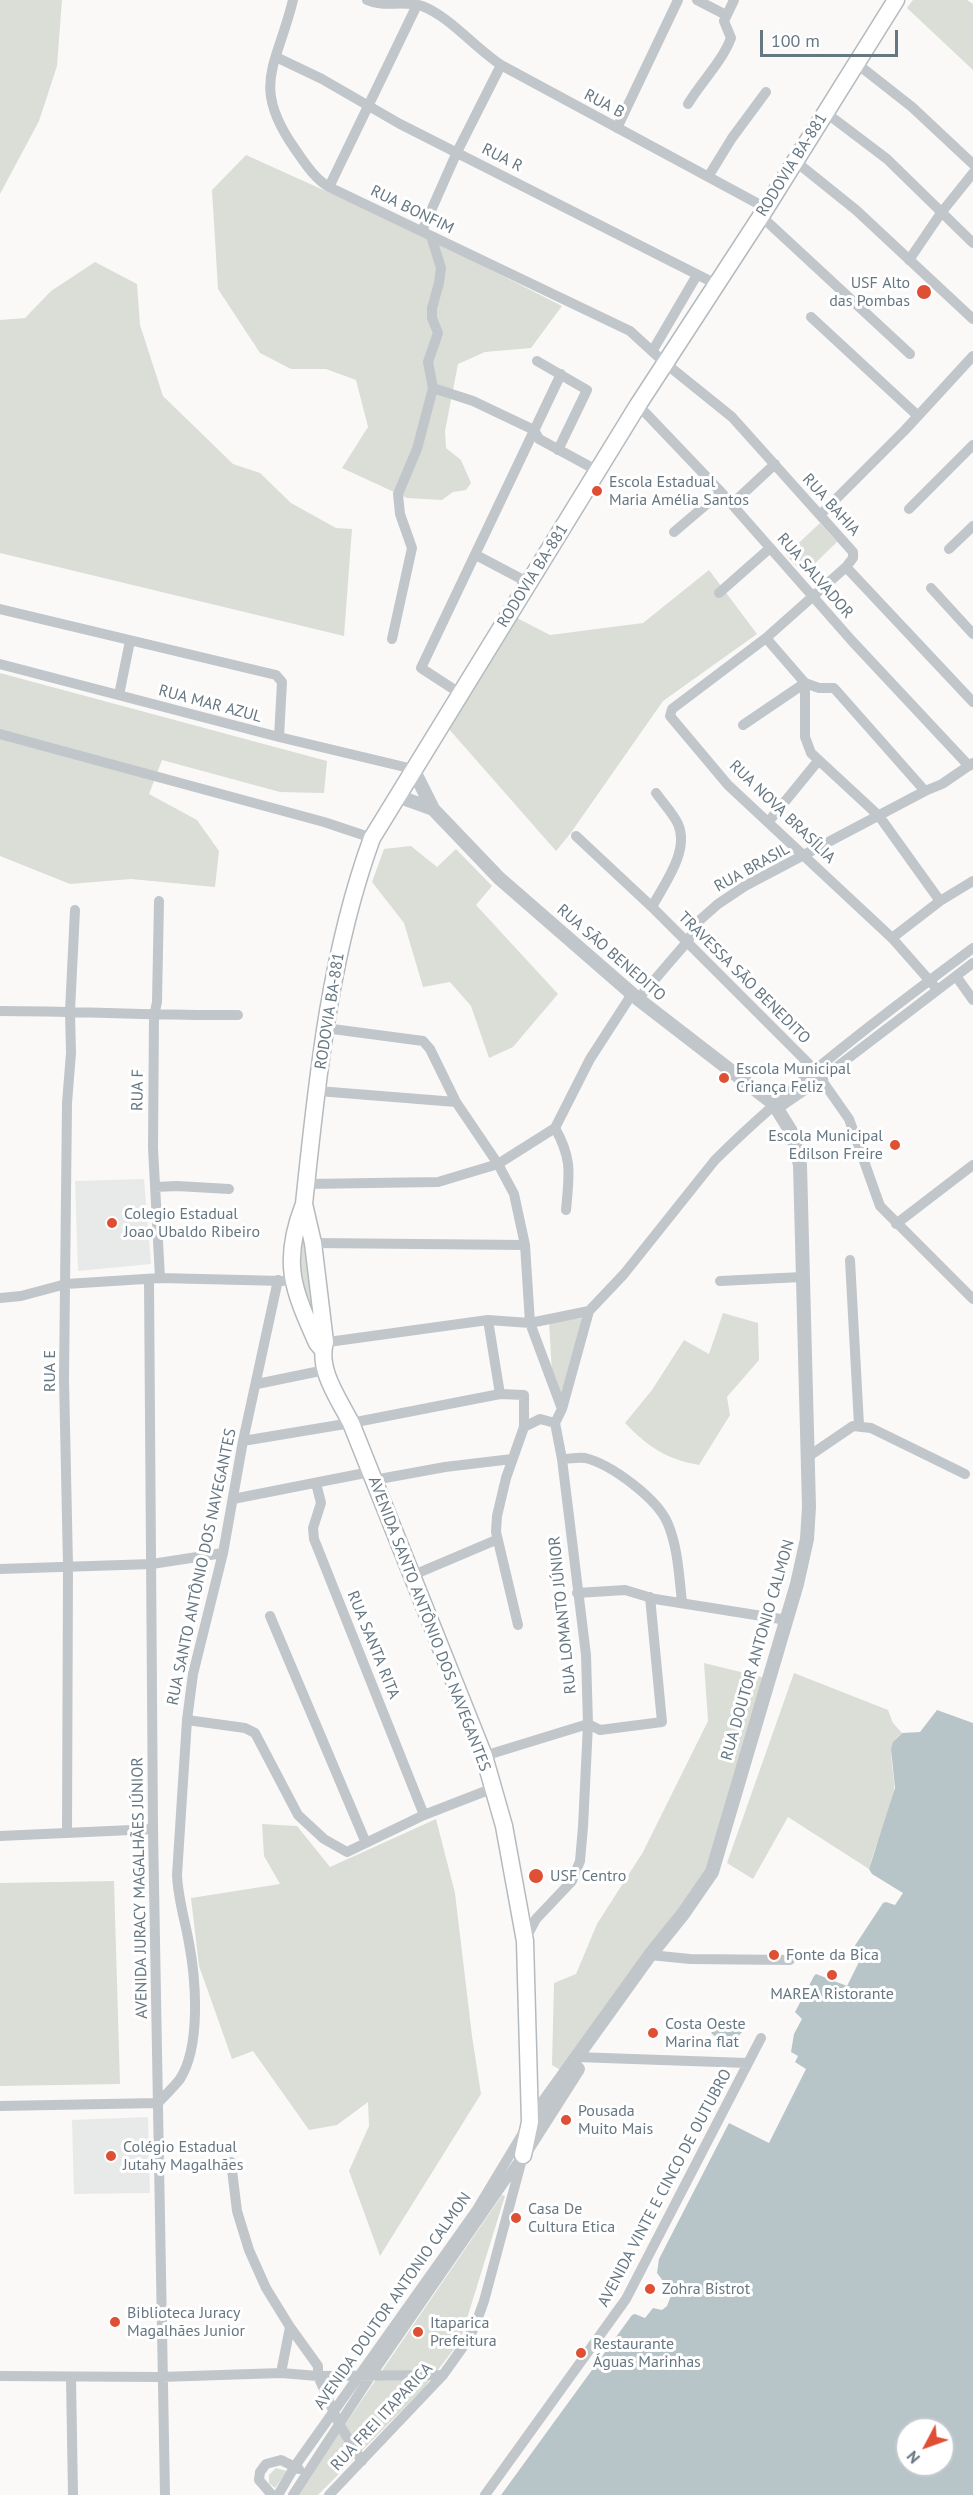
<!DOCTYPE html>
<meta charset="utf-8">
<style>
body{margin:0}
#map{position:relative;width:973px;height:2495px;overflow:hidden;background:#faf9f8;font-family:"PT Sans",sans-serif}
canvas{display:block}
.north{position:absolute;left:895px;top:2417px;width:60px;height:60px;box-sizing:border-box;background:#fff;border:2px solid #c2c9cd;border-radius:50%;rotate:229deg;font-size:16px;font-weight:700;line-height:24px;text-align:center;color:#667782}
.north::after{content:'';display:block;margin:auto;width:21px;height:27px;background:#de4f33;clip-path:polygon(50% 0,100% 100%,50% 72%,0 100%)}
.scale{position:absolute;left:760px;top:30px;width:138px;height:27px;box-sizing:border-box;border:3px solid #667782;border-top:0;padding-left:8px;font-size:18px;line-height:21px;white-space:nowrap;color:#667782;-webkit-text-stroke:4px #fff;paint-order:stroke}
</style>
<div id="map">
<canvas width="973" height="2495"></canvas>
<div class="north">N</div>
<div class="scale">100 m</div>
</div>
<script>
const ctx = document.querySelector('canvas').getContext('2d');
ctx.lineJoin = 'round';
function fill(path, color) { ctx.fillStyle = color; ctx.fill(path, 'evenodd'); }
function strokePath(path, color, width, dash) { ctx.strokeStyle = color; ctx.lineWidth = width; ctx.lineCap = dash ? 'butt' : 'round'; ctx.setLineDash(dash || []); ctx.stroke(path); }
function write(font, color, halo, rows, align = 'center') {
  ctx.font = font + ' "PT Sans",sans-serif'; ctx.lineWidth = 6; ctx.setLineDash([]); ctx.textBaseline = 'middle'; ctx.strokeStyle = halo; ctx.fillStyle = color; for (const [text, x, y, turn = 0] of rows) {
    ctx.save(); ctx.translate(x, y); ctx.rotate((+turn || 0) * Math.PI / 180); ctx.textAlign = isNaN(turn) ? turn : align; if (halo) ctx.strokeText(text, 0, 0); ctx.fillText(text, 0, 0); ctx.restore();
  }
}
fill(new Path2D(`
 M144 1179 151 1264 78 1271 75 1181Z
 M148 2117 150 2193 74 2194 72 2120Z`), '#e8e9e9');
fill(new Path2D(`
 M0 0H62L57 66 39 121 0 194Z
 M913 0H967L973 4V70L907 8Z
 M246 155 412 230 562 306 531 348 485 352 458 364 445 431 446 448 461 460 471 483 466 490 453 492 442 500 407 498 342 468 368 427 356 380 326 369H291L260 353 218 289 212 190Z
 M95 262 137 284 140 325 163 396 233 464 260 473 291 503 336 528 352 529 344 636 0 553V320L25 318 51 291Z
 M820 523 837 542 804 574 786 555Z
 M709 570 757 634 663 701 570 834 556 851 448 728 517 618 550 635 643 623Z
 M0 673 327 761 324 793 280 792 162 760 149 794 197 820 219 851 215 887 131 879 70 884 0 856Z
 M411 846 437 867 456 849 492 886 476 905 558 994 513 1047 489 1058 471 1006 450 982 423 987 404 923 372 882 384 849Z
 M305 1210 318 1332 287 1282Z
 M723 1313 758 1323 759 1360 727 1397 730 1415 699 1465C666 1459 648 1447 625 1423L652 1390 684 1340 709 1354Z
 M583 1318 561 1399 552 1374 549 1321Z
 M704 1663 765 1678 710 1865 562 2071 552 2065 554 1983 576 1974 597 1924 643 1852 708 1721Z
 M794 1673 888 1710 893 1723 902 1733C883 1745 896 1772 894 1790 891 1814 875 1844 869 1869L788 1817 753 1879 727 1863Z
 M436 1819 455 1893 472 2036 481 2094 380 2256 349 2171 369 2126 368 2102 337 2125 309 2130 253 2051 232 2059 199 1966 191 1898 280 1884 264 1856 262 1824 297 1826 330 1867Z
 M114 1881 120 2084 0 2086V1883Z
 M502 2195 505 2196 460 2341 425 2387 318 2495H297Z
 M276 2468 287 2471 275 2488 269 2483V2475Z`), '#daded7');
fill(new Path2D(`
 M937 1710 973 1723V2495H501L632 2315 635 2314 645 2318 653 2308 662 2310 667 2306 672 2293 657 2273 659 2259 729 2123 769 2143 806 2069 795 2062 798 2056 791 2052 794 2034 802 2019 795 2012 814 1976 816 1974 847 1986 859 1962 850 1953 883 1903 886 1902 895 1905 903 1893 872 1874 869 1869 895 1788 891 1749 893 1742 902 1733 920 1732ZM907 2429H943V2465H907Z
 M719 2025H738L743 2031 734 2041 729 2036 721 2042 711 2033Z`), '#b8c5c8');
const primary = new Path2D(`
 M304 1204 313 1243 325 1342C317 1370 339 1399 351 1423L484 1756 504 1826 525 1941 530 2122 523 2155
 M323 1350 317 1343C293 1289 281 1263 304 1204 317 1081 329 956 372 838L638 405 761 216 896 0`);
strokePath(primary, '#b5babe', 19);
strokePath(new Path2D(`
 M293 0C277 66 250 85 295 149 305 163 314 178 329 187L630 331 665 363 732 417 853 552V558L846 567 973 702
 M367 0C384 8 403 0 422 6 449 16 475 48 501 65L766 208
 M697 0 726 15
 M276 57 322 79 400 124 716 284
 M856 63 912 107 973 164
 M688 104C701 82 722 62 731 38L724 21 734 0
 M825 112 887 159 973 243
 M617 128 678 0
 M795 161 856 210 973 319
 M708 177 732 138 766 92
 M329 187 417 5
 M761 216 910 354
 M422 231 457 152 501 65
 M909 260 941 213 973 173
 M811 317 918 416
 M653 350 697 275
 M537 361 587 390 558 450
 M433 388 473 401 534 430 539 439 598 471
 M638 405 721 492 852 641 969 766
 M732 504 775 464
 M909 509 973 445
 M820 515 905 430 973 356
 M674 532 721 492
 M949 549 973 526
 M476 555 529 583
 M846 567 766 638 672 709 670 716 728 785 892 938 937 989
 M931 588 973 634
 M719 593 770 548
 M0 609 276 675 282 682 279 737
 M766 638 805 683V737L811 753 879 816 940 901
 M392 639 412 548 400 514 398 494 417 449 433 388 428 362 438 333 432 318V308L439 283 441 268 431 236
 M0 664 279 737 413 769
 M461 694 421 668 561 374
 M119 695 130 641
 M743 725 805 683 819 688H834L925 791
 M0 734 324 822 372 838
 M769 821 818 761
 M576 836 652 907 814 1069 849 1119 880 1206 973 1299
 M159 901 157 1002 154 1016 153 1148 160 1278
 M652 907C664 884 690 851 678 824 673 813 663 803 656 793
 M892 938 940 901 973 881
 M956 976 973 1000
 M638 999 687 942 701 919 718 904 745 886 925 791 942 784 973 763
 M0 1011C79 1011 158 1016 238 1015
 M325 1028 423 1041 430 1049 456 1102 498 1164 514 1194 525 1245 530 1323 562 1409
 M318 1091 456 1102
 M779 1108 821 1079 973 963
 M555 1128C573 1160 569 1175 566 1210
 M306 1184 438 1182 498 1164 555 1128 590 1059 632 994
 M155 1187 177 1186 229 1189
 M896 1224 973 1165
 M313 1243 525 1245
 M850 1260 859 1425
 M149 1280 153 1829 165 2495
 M720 1281 802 1277
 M0 1298 21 1296 66 1284 160 1278 283 1281
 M488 1320 500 1394
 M321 1343 488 1320 530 1323 589 1311 624 1274 715 1160C794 1082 884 1014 973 948
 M257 1384 325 1370
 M524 1427 540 1419 555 1423
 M243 1441 351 1423 500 1394 524 1395V1427L506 1478 497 1516 496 1532 518 1625
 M809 1456 853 1426 871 1428 965 1474
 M562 1459C569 1459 578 1457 585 1458 611 1464 658 1499 668 1524 678 1548 679 1576 682 1602
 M374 1480 445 1467 512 1459
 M316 1483 321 1503 313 1528 314 1539 424 1815
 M233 1499 370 1472
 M0 1569 152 1564 223 1553
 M411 1576 496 1540
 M577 1593 625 1590 655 1599 787 1620
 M270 1616 366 1843
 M187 1720 245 1728 255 1733 298 1815 324 1839 347 1852 424 1815 491 1789
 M484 1756 588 1724 600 1730 662 1722 650 1597
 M67 1833 68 1565 64 1379 67 1103 71 1053 70 1011 75 910
 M0 1836 153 1829
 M525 1940 536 1919 572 1881 580 1861 583 1827 588 1724 586 1655 562 1459 555 1423 562 1409 589 1311
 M650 1955 690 1959 790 1960
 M576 2057 747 2063
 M0 2106 158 2103C165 2095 174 2087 180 2079 201 2046 196 1980 189 1943 185 1920 178 1899 177 1875L187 1720 193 1674 223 1553 243 1441 278 1280
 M231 2162 237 2211 249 2250 266 2288 290 2327 318 2366V2376L339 2424 362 2461
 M281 2373 290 2327
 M0 2376 161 2377 281 2373 318 2376 443 2375
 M71 2377 73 2495
 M272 2495 259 2480 260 2472 266 2464 281 2460 299 2469
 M278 2495 295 2466 476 2211 523 2133
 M293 2495 372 2374 523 2155
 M329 2495 443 2375 465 2344 475 2326 484 2301 521 2163
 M485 2495 626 2299 761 2038`), '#c1c6ca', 10);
strokePath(new Path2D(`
 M413 769 433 809 499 878 638 999 774 1104 792 1133 800 1165 809 1507 807 1539 797 1584 712 1872 683 1914 650 1955 530 2122
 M397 796 433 809
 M527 2149 578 2069`), '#c1c6ca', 14);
strokePath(primary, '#fff', 16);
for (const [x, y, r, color] of [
 [924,292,8,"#de4f33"],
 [597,491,6,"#de4f33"],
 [724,1078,6,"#de4f33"],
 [895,1145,6,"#de4f33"],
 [112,1223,6,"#de4f33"],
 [536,1876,8,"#de4f33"],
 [774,1955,6,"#de4f33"],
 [832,1975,6,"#de4f33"],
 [653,2033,6,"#de4f33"],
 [566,2120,6,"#de4f33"],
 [111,2156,6,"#de4f33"],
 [516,2218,6,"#de4f33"],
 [650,2289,6,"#de4f33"],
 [115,2322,6,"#de4f33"],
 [418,2332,6,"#de4f33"],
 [581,2353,6,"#de4f33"]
]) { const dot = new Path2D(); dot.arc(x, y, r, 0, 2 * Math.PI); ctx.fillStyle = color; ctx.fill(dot); strokePath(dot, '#fff', 2); }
write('16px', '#667782', '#fff', [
 ["RUA B",604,104,28],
 ["RUA R",502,158,27],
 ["RODOVIA BA-881",792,165,-58],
 ["RUA BONFIM",412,210,26],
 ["RUA BAHIA",831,505,48],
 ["RODOVIA BA-881",533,576,-58],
 ["RUA SALVADOR",815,576,49],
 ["RUA MAR AZUL",210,704,15],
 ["RUA NOVA BRASÍLIA",782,812,44],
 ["RUA BRASIL",752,868,-29],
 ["RUA SÃO BENEDITO",611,953,41],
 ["TRAVESSA SÃO BENEDITO",744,978,45],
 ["RODOVIA BA-881",330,1011,-81],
 ["RUA F",138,1090,-89],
 ["RUA E",50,1371,-90],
 ["RUA SANTO ANTÔNIO DOS NAVEGANTES",202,1567,-78],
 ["RUA LOMANTO JÚNIOR",563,1615,-96],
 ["AVENIDA SANTO ANTÔNIO DOS NAVEGANTES",429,1624,69],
 ["RUA SANTA RITA",373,1645,68],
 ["RUA DOUTOR ANTONIO CALMON",758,1650,-74],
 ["AVENIDA JURACY MAGALHÃES JÚNIOR",140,1888,-91],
 ["AVENIDA VINTE E CINCO DE OUTUBRO",665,2188,-62],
 ["AVENIDA DOUTOR ANTONIO CALMON",393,2301,-55],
 ["RUA FREI ITAPARICA",382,2417,-47]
]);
write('16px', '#667782', '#fff', [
 ["USF Alto",910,283,"right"],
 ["das Pombas",910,301,"right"],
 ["Escola Estadual",609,482],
 ["Maria Amélia Santos",609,500],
 ["Escola Municipal",736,1069],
 ["Criança Feliz",736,1087],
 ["Escola Municipal",883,1136,"right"],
 ["Edilson Freire",883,1154,"right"],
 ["Colegio Estadual",124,1214],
 ["Joao Ubaldo Ribeiro",124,1232],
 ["USF Centro",550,1876],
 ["Fonte da Bica",786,1955],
 ["MAREA Ristorante",832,1994,"center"],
 ["Costa Oeste",665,2024],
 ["Marina flat",665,2042],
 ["Pousada",578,2111],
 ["Muito Mais",578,2129],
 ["Colégio Estadual",123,2147],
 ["Jutahy Magalhães",123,2165],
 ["Casa De",528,2209],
 ["Cultura Etica",528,2227],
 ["Zohra Bistrot",662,2289],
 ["Biblioteca Juracy",127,2313],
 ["Magalhães Junior",127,2331],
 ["Itaparica",430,2323],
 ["Prefeitura",430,2341],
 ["Restaurante",593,2344],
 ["Águas Marinhas",593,2362]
], 'left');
</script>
